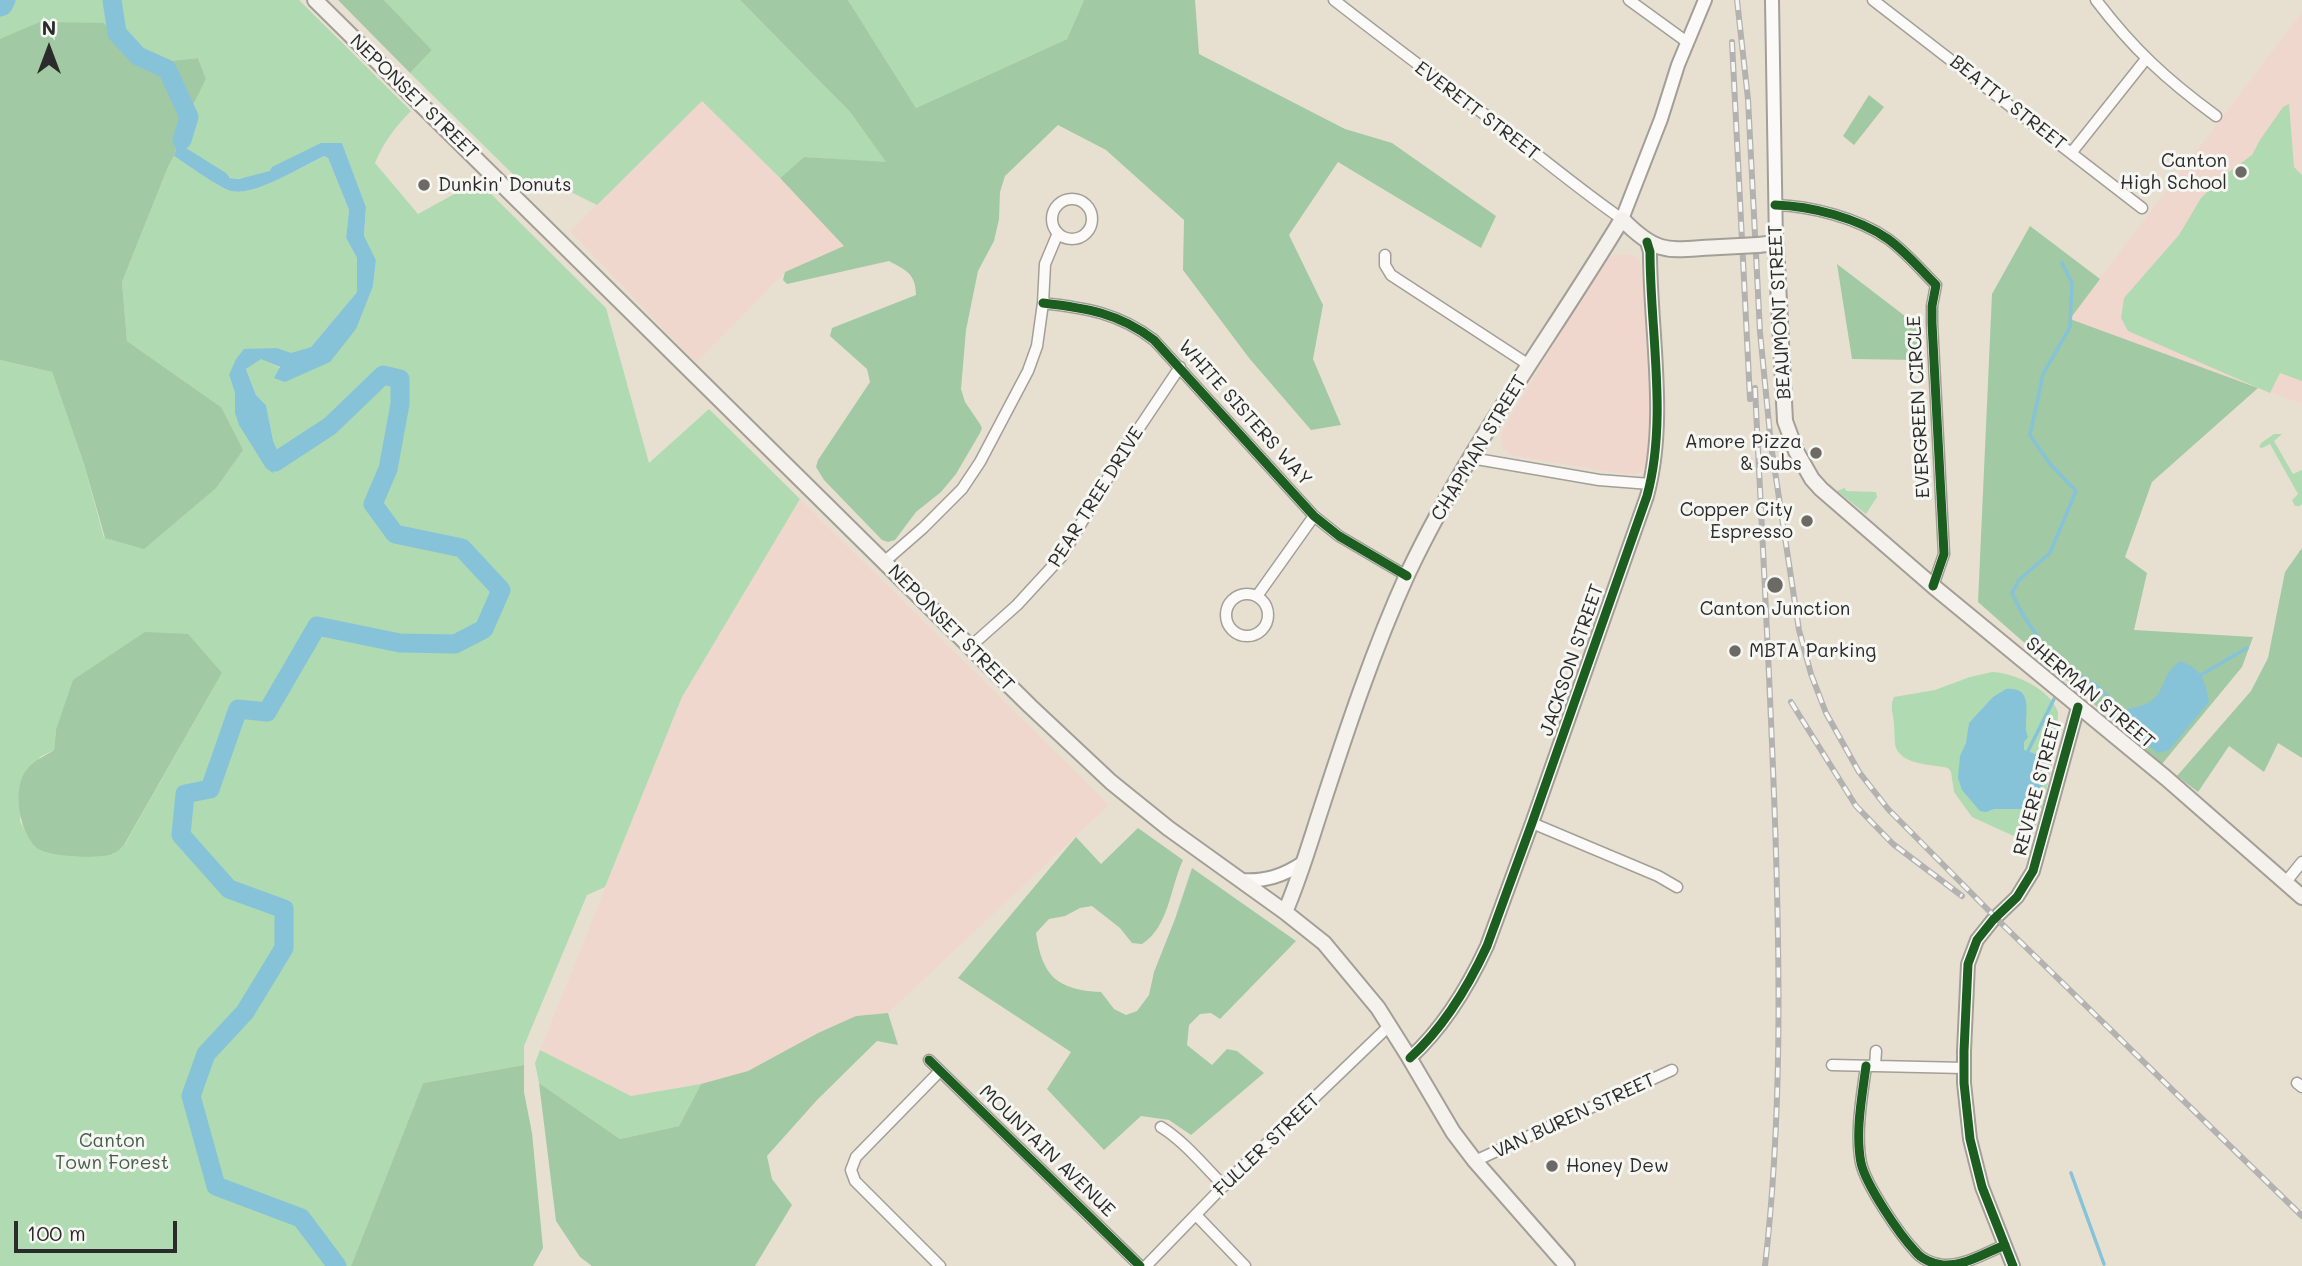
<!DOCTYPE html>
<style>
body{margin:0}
#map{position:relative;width:2302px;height:1266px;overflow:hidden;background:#e7e0d1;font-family:Mali,sans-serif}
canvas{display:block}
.north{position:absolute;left:14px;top:14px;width:70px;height:70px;-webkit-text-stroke:5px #f6f6f2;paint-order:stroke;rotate:0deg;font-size:19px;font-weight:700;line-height:28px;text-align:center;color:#2b2b2b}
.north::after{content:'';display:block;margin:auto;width:24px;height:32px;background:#2b2b2b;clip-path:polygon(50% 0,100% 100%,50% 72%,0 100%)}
.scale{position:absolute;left:14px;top:1221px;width:163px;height:32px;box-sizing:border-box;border:4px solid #2b2b2b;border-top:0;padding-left:9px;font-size:21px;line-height:24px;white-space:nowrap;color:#2b2b2b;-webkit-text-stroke:5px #f6f6f2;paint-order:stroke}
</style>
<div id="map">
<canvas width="2302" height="1266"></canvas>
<div class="north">N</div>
<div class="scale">100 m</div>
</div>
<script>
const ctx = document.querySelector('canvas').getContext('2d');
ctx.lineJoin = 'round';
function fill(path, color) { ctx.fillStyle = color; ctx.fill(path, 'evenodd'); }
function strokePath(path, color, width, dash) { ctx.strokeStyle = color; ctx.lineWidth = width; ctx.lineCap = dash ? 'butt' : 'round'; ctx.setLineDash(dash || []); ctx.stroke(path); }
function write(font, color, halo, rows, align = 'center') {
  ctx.font = font + ' Mali,sans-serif'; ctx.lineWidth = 6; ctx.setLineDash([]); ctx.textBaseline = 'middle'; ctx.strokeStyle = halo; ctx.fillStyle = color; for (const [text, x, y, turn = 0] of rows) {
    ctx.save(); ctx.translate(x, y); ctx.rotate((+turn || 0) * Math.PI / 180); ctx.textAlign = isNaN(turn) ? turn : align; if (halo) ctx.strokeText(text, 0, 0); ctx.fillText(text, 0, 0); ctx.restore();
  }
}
fill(new Path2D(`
 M2302 12V404L2069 319Z
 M702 100 847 246 785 272 696 363 570 231Z
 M1622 254 1633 255 1640 261 1642 270 1651 383 1652 428 1646 465 1641 471 1635 474H1623L1510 455 1503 448 1501 440 1502 431 1593 278 1605 261 1611 256Z
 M800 499 1109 805 888 1013 856 1016 818 1033 748 1071 701 1084 631 1096 540 1050 682 697Z`), '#f0d7cd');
fill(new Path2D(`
 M0 0H299L411 111C395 127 383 143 375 163L418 214 478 181 606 308 649 463 709 409 800 499 682 697 605 887 587 895 524 1046V1065L423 1083 351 1266H0V360L52 372 84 464 104 538 221 407 127 341 122 282 168 167 174 156C186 164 221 189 231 191 253 197 304 166 324 156L328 158 349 210 346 238 357 258V292L311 347 291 354 277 348 229 375 235 393V413L275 450 266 405 256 395 246 369 261 358 280 368 285 382 368 292 373 286 376 260 364 237 366 207 342 143C320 152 251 184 232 178 218 174 198 156 186 148L193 113 191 110 206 79 198 58 170 61 127 51 104 23 0 39ZM222 673 125 844 113 854 39 849 30 840 20 821 27 769 36 763 40 757 54 750 56 730Z
 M384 0H740L850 112 887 163 804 157 780 178 702 101 597 205 565 189H528L410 73 432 50Z
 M848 0H1084L1067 39 916 108Z
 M2289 104 2294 167 2302 175V381L2280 373 2270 393 2128 331 2121 318 2124 298 2179 235 2201 198 2222 177 2252 155 2260 140 2283 107Z
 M2274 434H2282L2274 441 2293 474 2302 470V504L2300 506H2295L2292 500 2298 494 2270 444 2262 448 2259 447 2261 443Z
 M1845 488 1846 491 1876 492 1877 497 1866 514 1837 491Z
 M1992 672C2015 673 2050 689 2058 712 2058 739 2044 818 2030 839L2016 837 1972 817 1954 792 1951 772 1948 768C1933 764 1904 766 1896 748 1894 741 1895 732 1894 725 1894 714 1889 708 1894 697L1935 690 1970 677Z
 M540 1050 631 1096 701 1084 679 1126 620 1139 539 1083 535 1063Z`), '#afdab2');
fill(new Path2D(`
 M338 0H384L432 50 410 73Z
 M740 0H848L916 108 1067 39 1084 0H1195L1199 54 1345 129 1392 143 1496 216 1481 248 1338 162 1289 235 1323 305 1313 359 1341 425 1311 430 1249 358 1183 270 1184 220 1106 150 1058 125 1005 176 1000 192 999 219 994 241 978 271 966 330 961 389 965 402 980 424 982 428 980 433 956 474 941 492 916 512 895 540 888 542 882 540 824 480 816 467 818 460 870 382 867 369 830 336 832 328 916 295C916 274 906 270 889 261L787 284 783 280 785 272 844 246 780 178 804 157 886 162 850 112Z
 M40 22 104 23 128 51 170 61 198 58 206 79 181 130 174 156 168 167 122 282 127 341 221 407 243 450 216 488 144 549 105 538 84 464 52 372 0 360V39Z
 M1869 95 1884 107 1854 145 1843 136Z
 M2030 226 2100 279 2070 319 2258 388 2152 482 2125 557 2147 573 2134 630 2253 637 2242 667 2162 764 1978 602 1992 294Z
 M1837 264 1918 326 1917 360 1852 359Z
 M2302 548V758L2278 743 2264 772 2229 746 2198 792 2177 776 2251 691 2268 658 2285 572Z
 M145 632 188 634 222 673 124 845C121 848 116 853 112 854 97 859 49 857 37 848 19 833 11 786 28 768 35 760 45 756 54 750L56 730 73 680Z
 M1138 828 1183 860C1170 888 1169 927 1142 944L1132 943 1120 928 1092 906 1080 908 1065 916 1049 919 1036 933C1042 976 1057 990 1101 992L1114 1009 1126 1015 1137 1011 1149 995 1154 972 1175 919 1192 868 1296 941 1220 1019 1211 1013 1200 1014 1189 1025 1187 1045 1212 1065 1227 1049 1237 1051 1264 1073 1191 1135 1169 1120 1141 1116 1104 1150 1047 1089 1071 1052 958 978 1076 837 1101 864Z
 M888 1013 898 1045 877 1041 817 1100 767 1156 772 1179 792 1205 755 1266H592L580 1257 556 1221 539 1083 620 1139 679 1126 701 1084 748 1071 818 1033 856 1016Z
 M524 1065V1092L532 1133 543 1248 533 1266H351L423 1083Z`), '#a1c9a4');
fill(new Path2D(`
 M191 110 193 113 186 148 226 173 230 178 239 179 270 171 272 167 321 143H342L366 207 364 236 376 260 373 286 356 329 330 362 285 382 274 378 280 367 261 359 246 369 256 395 266 405 275 450 273 473 266 468 239 425 235 413V393L229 375 236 359 244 349 277 348 291 353 311 347 357 292V258L346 238 349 210 328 158 324 156C303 166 254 197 231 191 221 189 186 164 174 156L181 130Z
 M2180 661C2201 668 2206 681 2209 702L2169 750 2158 753 2113 717 2117 711C2131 708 2149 707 2158 694 2168 678 2163 675 2180 661Z
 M2006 689C2032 687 2026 709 2026 726 2025 730 2027 733 2028 737L2024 742V750L2041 756 2045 763 2044 781 2037 795 2021 809H1994L1986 812 1980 811 1962 790 1958 778 1960 756 1966 743 1969 723 1993 697Z`), '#87c3d8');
strokePath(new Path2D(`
 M2062 263 2072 283 2070 327 2043 374 2030 435 2050 464 2076 491 2050 553 2019 580 2012 593 2023 615 2062 672C2088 671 2107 698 2126 712
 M2199 676 2247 648
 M2027 753 2054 699
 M2034 795 2037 813
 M2071 1173 2104 1264`), '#87c3d8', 3.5);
strokePath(new Path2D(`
 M112 0 117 33 138 56 167 69 189 117 182 140
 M0 7 3 6 6 0
 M262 440 269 455 275 462 330 426 383 375 400 379V404L388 469 373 504 395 534 462 548 501 590 484 629 455 644 400 643 317 626 267 712 238 709 210 789 185 794 181 835 229 889 284 909V948L245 1012 206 1054 191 1096 216 1186 301 1218 337 1266`), '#87c3d8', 19);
const minor = new Path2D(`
 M1334 0C1389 43 1444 84 1500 126 1541 157 1580 190 1622 219
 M1629 0 1687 42
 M1873 0 2142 208
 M2096 0C2133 49 2167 80 2216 116
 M2072 152 2146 59
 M1052 219a20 20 0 1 1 40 0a20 20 0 1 1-40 0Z
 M1775 205C1811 206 1858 218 1888 239 1906 252 1921 270 1936 285L1932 306V323L1944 554 1933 586
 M1385 255V265L1391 275 1529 365
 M1043 303C1086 308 1119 313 1154 340L1314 516 1339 536 1407 576
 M1471 458 1599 480 1650 484
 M884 562 923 528 962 489 980 462 1009 407 1028 371 1037 346 1043 303 1045 264 1058 233
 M1226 615a21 21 0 1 1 42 0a21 21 0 1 1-42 0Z
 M1257 596 1314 516
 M971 646 1017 605 1062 556 1123 452 1180 367
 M1532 823 1658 876 1677 887
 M2285 883 2302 862
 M929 1060 1140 1266
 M1832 1065 1964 1068
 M1866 1066C1862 1097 1855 1132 1861 1163 1866 1185 1899 1234 1915 1251 1921 1259 1933 1264 1943 1265 1965 1266 1985 1253 2005 1245
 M1875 1066 1876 1051
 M2297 1083 2302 1087
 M1161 1127C1184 1141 1205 1167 1224 1186
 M1475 1161 1672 1070
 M1196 1215 1245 1266
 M940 1266 855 1181 851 1170 856 1157 940 1071
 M1146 1266 1236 1173 1389 1026`);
const tertiary = new Path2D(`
 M1772 0 1776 243
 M1622 219 1661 119 1678 65 1705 0
 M1240 880C1265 882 1283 876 1304 862
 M1410 1058C1443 1028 1468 987 1487 946L1532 823 1647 496C1668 419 1650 331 1650 252L1647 242
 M2013 1266 1982 1187 1970 1139 1964 1083V1051L1968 964 1977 940 1993 920 2017 897 2033 871 2078 707`);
const secondary = new Path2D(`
 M315 0 1030 706 1111 782 1168 828 1285 912 1324 943 1378 1008 1407 1054 1453 1132 1475 1161 1567 1266
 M1758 245 1776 243 1785 421 1796 451 1812 479 1821 489 1933 586 2166 778 2302 897
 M1285 912C1299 880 1309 846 1320 812 1346 732 1373 650 1408 573 1467 448 1551 337 1622 219 1660 258 1671 249 1720 247`);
strokePath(minor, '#a39f97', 13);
strokePath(tertiary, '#a39f97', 16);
strokePath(secondary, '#a39f97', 18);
strokePath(minor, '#fbfaf8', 10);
strokePath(tertiary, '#fbfaf8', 12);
strokePath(secondary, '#f5f2ee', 14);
const rail = new Path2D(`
 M1737 0 1748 99 1760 332 1771 445 1799 630 1811 674 1826 713 1859 772 1888 809 2002 924 2302 1216
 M1732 42 1750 399
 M1755 388C1762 533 1770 677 1775 822 1780 969 1782 1119 1765 1266
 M1791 702 1856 806 1893 844 1962 896`);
strokePath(rail, '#b3b2b0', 6);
strokePath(rail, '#f6f6f2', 3.5, [10]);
const secondaryBridge = new Path2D(`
 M1720 247 1758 245`);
strokePath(secondaryBridge, '#a39f97', 18, []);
strokePath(secondaryBridge, '#f5f2ee', 14);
strokePath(new Path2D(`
 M1775 205C1811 206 1858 218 1888 239 1906 252 1921 270 1936 285L1932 306V323L1944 554 1933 586
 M1043 303C1086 308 1119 313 1154 340L1314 516 1339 536 1407 576
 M1410 1058C1443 1028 1468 987 1487 946L1532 823 1647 496C1668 419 1650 331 1650 252L1647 242
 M929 1060 1140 1266
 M1866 1066C1862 1097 1855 1132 1861 1163 1866 1185 1899 1234 1915 1251 1921 1259 1933 1264 1943 1265 1965 1266 1985 1253 2005 1245
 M2013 1266 1982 1187 1970 1139 1964 1083V1051L1968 964 1977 940 1993 920 2017 897 2033 871 2078 707`), '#1b5e20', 9);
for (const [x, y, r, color] of [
 [2241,172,7,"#6d6a65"],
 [424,185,7,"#6d6a65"],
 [1816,453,7,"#6d6a65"],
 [1807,521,7,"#6d6a65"],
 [1775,585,9,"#6d6a65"],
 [1735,651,7,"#6d6a65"],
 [1552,1166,7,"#6d6a65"]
]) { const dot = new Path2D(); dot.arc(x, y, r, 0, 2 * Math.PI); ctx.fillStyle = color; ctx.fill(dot); strokePath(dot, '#f6f6f2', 2.5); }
write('19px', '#2b2b2b', '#f6f6f2', [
 ["NEPONSET STREET",414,97,44],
 ["BEATTY STREET",2008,103,38],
 ["EVERETT STREET",1477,111,37],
 ["BEAUMONT STREET",1780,312,-93],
 ["EVERGREEN CIRCLE",1919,407,-93],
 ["WHITE SISTERS WAY",1245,413,48],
 ["CHAPMAN STREET",1479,448,-59],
 ["PEAR TREE DRIVE",1096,497,-58],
 ["NEPONSET STREET",951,628,45],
 ["JACKSON STREET",1572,660,-71],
 ["SHERMAN STREET",2090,693,40],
 ["REVERE STREET",2038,787,-75],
 ["VAN BUREN STREET",1574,1116,-25],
 ["FULLER STREET",1267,1145,-44],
 ["MOUNTAIN AVENUE",1047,1151,44]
]);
write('19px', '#2b2b2b', '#f6f6f2', [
 ["Canton",2227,161],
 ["High School",2227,183],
 ["Dunkin' Donuts",438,185,"left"],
 ["Amore Pizza",1802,442],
 ["& Subs",1802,464],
 ["Copper City",1793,510],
 ["Espresso",1793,532],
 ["Canton Junction",1775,609,"center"],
 ["MBTA Parking",1749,651,"left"],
 ["Honey Dew",1566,1166,"left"]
], 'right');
write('19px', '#455e4c', '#f6f6f2', [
 ["Canton",112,1141],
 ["Town Forest",112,1163]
]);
</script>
